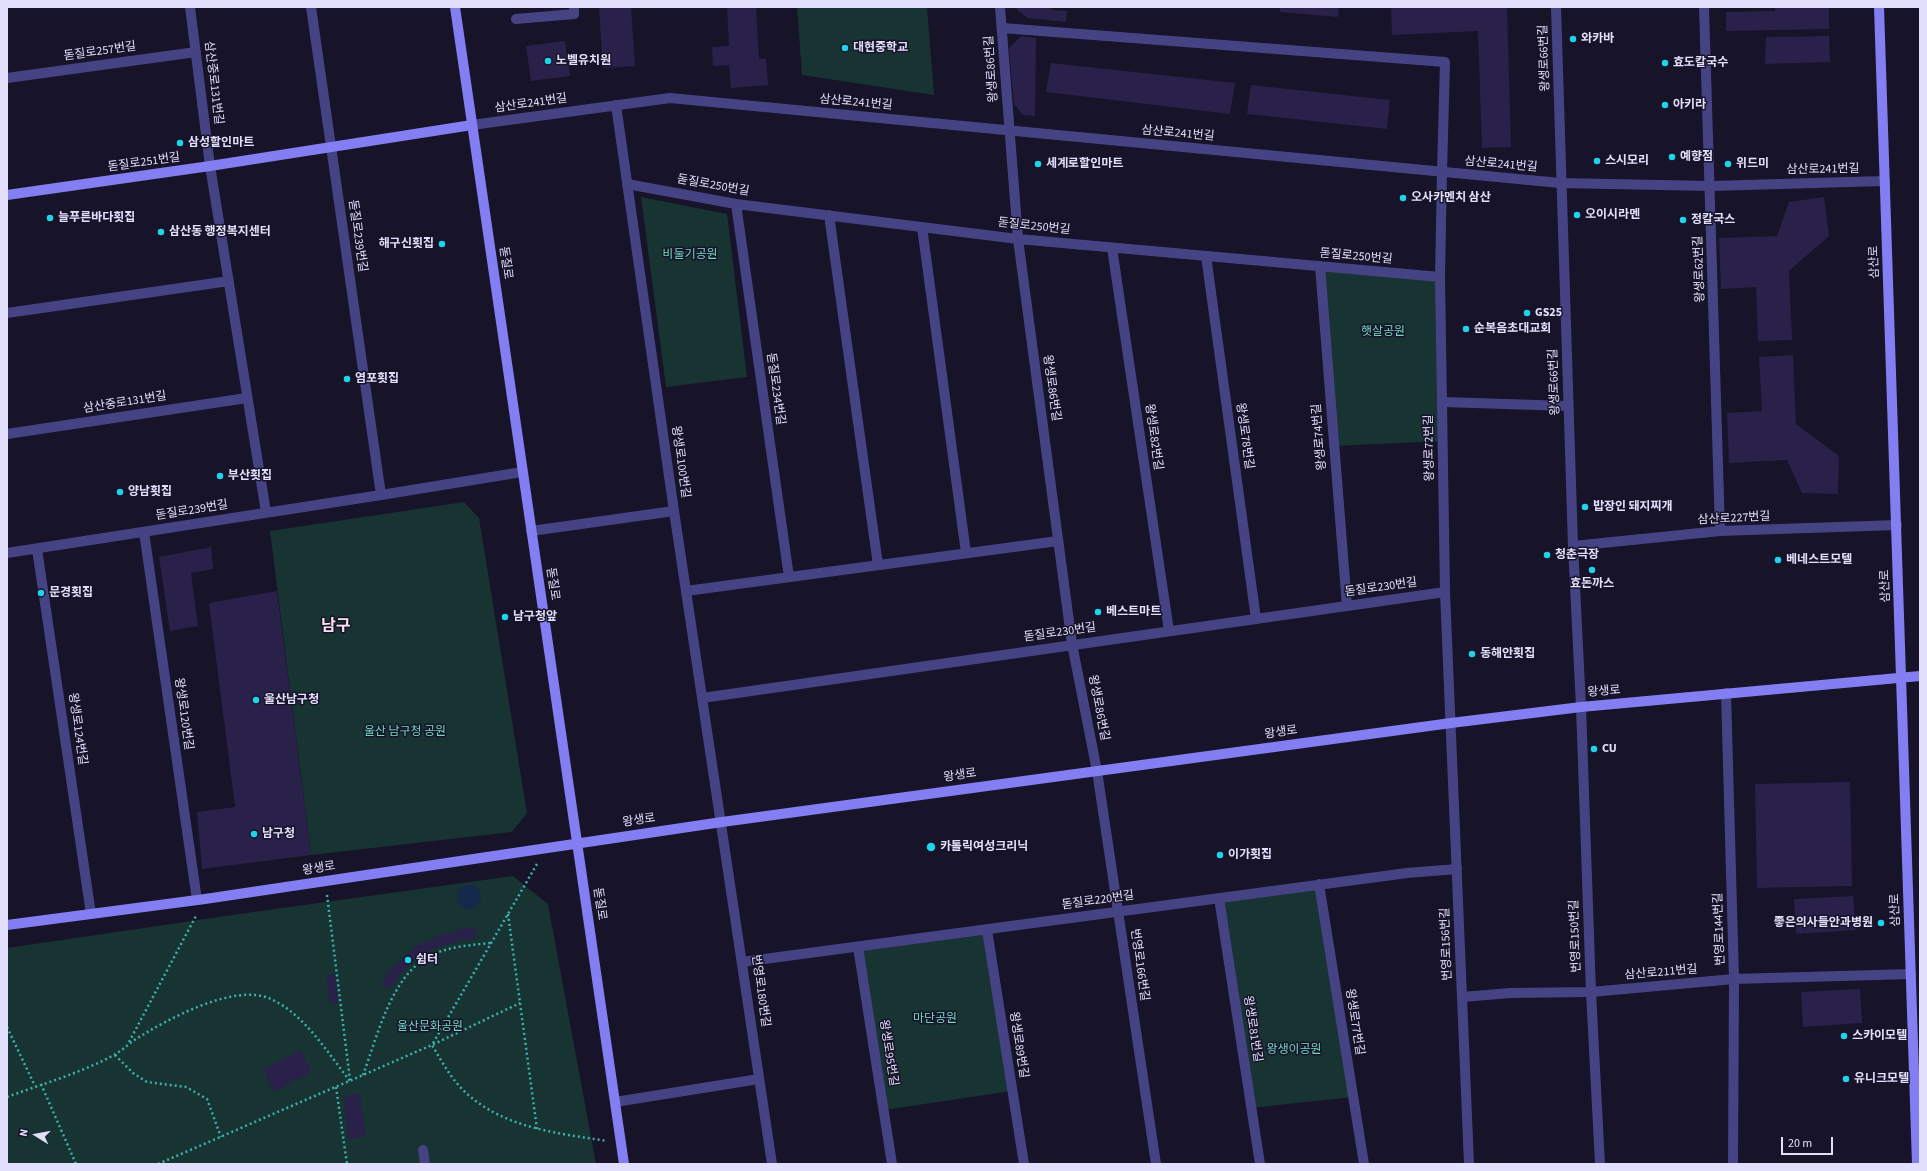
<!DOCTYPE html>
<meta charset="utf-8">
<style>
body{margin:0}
#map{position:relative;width:1927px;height:1171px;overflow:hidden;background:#171329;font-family:"Source Sans 3",sans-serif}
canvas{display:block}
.frame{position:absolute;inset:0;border:8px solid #e2dffc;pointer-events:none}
.north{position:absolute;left:16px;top:1115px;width:40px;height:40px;-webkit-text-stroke:3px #171329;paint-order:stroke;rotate:281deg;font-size:11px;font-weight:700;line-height:16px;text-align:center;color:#e2dffc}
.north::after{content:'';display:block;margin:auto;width:14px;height:18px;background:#e2dffc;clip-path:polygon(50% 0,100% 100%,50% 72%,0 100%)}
.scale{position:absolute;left:1781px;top:1137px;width:52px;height:18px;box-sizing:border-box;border:2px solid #e2dffc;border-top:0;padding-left:5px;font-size:12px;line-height:14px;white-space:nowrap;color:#e2dffc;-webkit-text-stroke:3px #171329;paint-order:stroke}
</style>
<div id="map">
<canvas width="1927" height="1171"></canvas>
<div class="frame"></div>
<div class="north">N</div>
<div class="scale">20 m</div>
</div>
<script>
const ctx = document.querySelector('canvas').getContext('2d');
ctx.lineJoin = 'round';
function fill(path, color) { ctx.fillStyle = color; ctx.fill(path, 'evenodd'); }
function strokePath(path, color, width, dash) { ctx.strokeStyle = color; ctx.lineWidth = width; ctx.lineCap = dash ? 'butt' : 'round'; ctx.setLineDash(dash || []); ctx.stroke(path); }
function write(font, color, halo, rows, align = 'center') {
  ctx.font = font + ' "Source Sans 3","Noto Sans KR",sans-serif'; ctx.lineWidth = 3; ctx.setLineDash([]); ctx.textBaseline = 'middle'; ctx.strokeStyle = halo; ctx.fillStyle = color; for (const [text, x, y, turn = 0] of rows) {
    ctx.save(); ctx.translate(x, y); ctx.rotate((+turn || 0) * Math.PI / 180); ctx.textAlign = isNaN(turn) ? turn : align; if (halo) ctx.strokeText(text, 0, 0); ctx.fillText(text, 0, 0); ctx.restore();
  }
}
fill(new Path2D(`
 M797 7H927L934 95 802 75Z
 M641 197 727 214 747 377 666 387Z
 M1320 266 1440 277 1443 441 1334 446Z
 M464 502 479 518 527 813 512 832 311 855 270 531Z
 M513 876 548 904 596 1164H7V948L246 913Z
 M1319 884 1353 1097 1251 1108 1219 898Z
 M987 930 1012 1091 884 1110 858 947Z`), '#173332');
fill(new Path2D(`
 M457 897a12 12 0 1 1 24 0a12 12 0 1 1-24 0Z`), '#14294c');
fill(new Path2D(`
 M599 7H631L635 66 603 68Z
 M727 7H756L759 59 766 58 768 85 731 88 729 65 713 66 712 47 729 46Z
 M1017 7H1049L1053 10 1067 11 1066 22 1028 18 1017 10Z
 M1280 7H1339L1338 17 1280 12Z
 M1391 7H1507L1511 147 1482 148 1478 31 1392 35Z
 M1775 7H1829V29L1726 31V12L1775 11Z
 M1021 36 1036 38 1035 116 1023 115 1014 104 1009 48Z
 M1829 36 1830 62 1765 64 1766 37Z
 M565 41 570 76 531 81 526 46Z
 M1051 63 1235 83 1230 114 1046 92Z
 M1251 85 1390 100 1387 129 1247 114Z
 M1824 197 1829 236 1789 271 1792 340 1758 341 1756 287 1721 289 1719 238 1777 236 1789 202Z
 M1793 355 1796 424 1839 456 1838 494 1802 493 1787 460 1729 463 1727 413 1762 411 1759 357Z
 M211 547 213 569 191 573 198 626 170 631 159 557Z
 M277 591 311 855 202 869 197 812 235 807 209 603Z
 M1850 782 1852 886 1757 888 1755 784Z
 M1853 896 1856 930 1796 934 1794 899Z
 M466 928 477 929 475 940H461L433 949 412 963 402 972 390 989 381 985 390 970 417 945 440 935Z
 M335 974 338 1004 330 1005 326 976Z
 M1860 989 1862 1023 1803 1027 1801 992Z
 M301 1050 311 1072 273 1092 263 1069Z
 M360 1094 366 1136 348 1139 344 1096Z`), '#292149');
strokePath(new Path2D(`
 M537 864 432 1045C441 1060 450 1077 463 1090 502 1128 556 1133 607 1141
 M327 895 350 1080
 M508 914 537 1129
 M7 1027 35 1086
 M129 1042 197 914
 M115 1055 133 1073 147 1082 186 1087 207 1099 221 1137
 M363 1075C378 1035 392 970 436 953 454 946 472 945 491 943
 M41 1084 76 1164
 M336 1087 347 1164
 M7 1097C42 1084 81 1073 114 1055 122 1051 128 1044 136 1039 166 1020 235 982 271 999 305 1015 327 1052 350 1081
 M158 1164 432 1045 520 1003`), '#3db2ac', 2.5, [2, 3]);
strokePath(new Path2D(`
 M1704 7 1720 531
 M516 19 574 14V7
 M1002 28 1445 62 1442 172
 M627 184 736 204 1018 239 1440 277
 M736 204 789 577
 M829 215 878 565
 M922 227 966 553
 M1112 248 1169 631
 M1206 256 1256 619
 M1320 266 1347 606
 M1443 402 1568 406
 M531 531 674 511
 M1573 546 1720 531 1897 525
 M686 591 1058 541
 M1726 693 1734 979 1733 1164
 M702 698 1445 592
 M1319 884 1364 1164
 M1219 898 1260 1164
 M987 930 1024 1164
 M858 947 892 1164
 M742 962 1407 873 1457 869
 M1462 997 1510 993 1591 992 1734 979 1911 974
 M615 1102 759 1079
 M423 1150 425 1164`), '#464384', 10);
strokePath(new Path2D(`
 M190 7 210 166 266 512
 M311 7 381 495
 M1000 7 1018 239 1072 644 1097 771 1156 1164
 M1556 7 1573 546 1581 707 1591 992 1600 1164
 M7 78 196 52
 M616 105 674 511 772 1164
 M472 125 670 98 1560 183 1710 186 1885 181
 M1442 172 1440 277 1445 592 1469 1164
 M7 313 229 281
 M7 434 247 398
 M144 532 197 900
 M37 549 91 914
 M7 553 381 495 522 472`), '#464384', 10);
strokePath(new Path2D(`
 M455 7 624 1164
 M1879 7 1917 1164
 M7 195 210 166 472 125
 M7 925 205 899 722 822 1451 723 1581 707 1920 676`), '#837ff3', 10);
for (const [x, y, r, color] of [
 [1573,39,4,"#1dd4ea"],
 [845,48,4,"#1dd4ea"],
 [548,61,4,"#1dd4ea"],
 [1665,63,4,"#1dd4ea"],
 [1665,105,4,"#1dd4ea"],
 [180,143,4,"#1dd4ea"],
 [1672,157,4,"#1dd4ea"],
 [1597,161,4,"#1dd4ea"],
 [1038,164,4,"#1dd4ea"],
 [1728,164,4,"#1dd4ea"],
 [1403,198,4,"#1dd4ea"],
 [1577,215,4,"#1dd4ea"],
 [50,218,4,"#1dd4ea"],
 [1683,220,4,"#1dd4ea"],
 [161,232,4,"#1dd4ea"],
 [442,244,4,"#1dd4ea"],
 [1527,313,4,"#1dd4ea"],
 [1466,329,4,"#1dd4ea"],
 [347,379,4,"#1dd4ea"],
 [220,476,4,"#1dd4ea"],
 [120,492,4,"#1dd4ea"],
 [1585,507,4,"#1dd4ea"],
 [1547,555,4,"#1dd4ea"],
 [1778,560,4,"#1dd4ea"],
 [1592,570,4,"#1dd4ea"],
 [41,593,4,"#1dd4ea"],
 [1098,612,4,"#1dd4ea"],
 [505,617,4,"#1dd4ea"],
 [1472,654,4,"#1dd4ea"],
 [256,700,4,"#1dd4ea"],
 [1594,749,4,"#1dd4ea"],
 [254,834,4,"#1dd4ea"],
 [931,847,5,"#1dd4ea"],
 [1220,855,4,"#1dd4ea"],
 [1881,923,4,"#1dd4ea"],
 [408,960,4,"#1dd4ea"],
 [1844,1036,4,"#1dd4ea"],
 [1846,1079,4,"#1dd4ea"]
]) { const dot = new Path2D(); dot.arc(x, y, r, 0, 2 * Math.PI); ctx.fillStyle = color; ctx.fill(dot); strokePath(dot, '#171329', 1.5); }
write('bold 12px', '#e2dffc', '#171329', [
 ["와카바",1581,39],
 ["대현중학교",853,48],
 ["노벨유치원",556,61],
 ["효도칼국수",1673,63],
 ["아키라",1673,105],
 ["삼성할인마트",188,143],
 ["예향점",1680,157],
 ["스시모리",1605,161],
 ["세계로할인마트",1046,164],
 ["위드미",1736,164],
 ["오사카멘치 삼산",1411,198],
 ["오이시라멘",1585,215],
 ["늘푸른바다횟집",58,218],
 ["정칼국스",1691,220],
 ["삼산동 행정복지센터",169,232],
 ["해구신횟집",434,244,"right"],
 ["GS25",1535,313],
 ["순복음초대교회",1474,329],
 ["염포횟집",355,379],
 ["부산횟집",228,476],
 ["양남횟집",128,492],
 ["밥장인 돼지찌개",1593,507],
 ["청춘극장",1555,555],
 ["베네스트모텔",1786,560],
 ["효돈까스",1592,584,"center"],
 ["문경횟집",49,593],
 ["베스트마트",1106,612],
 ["남구청앞",513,617],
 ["동해안횟집",1480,654],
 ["울산남구청",264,700],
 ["CU",1602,749],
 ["남구청",262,834],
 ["카톨릭여성크리닉",940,847],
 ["이가횟집",1228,855],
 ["좋은의사들안과병원",1873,923,"right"],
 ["쉼터",416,960],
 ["스카이모텔",1852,1036],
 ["유니크모텔",1854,1079]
], 'left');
write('12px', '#e2dffc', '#171329', [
 ["돋질로257번길",100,52,-8],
 ["왕생로66번길",1545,58,-92],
 ["왕생로86번길",992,69,-94],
 ["삼산중로131번길",213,83,83],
 ["삼산로241번길",856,103,5],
 ["삼산로241번길",531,104,-8],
 ["삼산로241번길",1178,134,5],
 ["돋질로251번길",144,163,-8],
 ["삼산로241번길",1501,165,5],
 ["삼산로241번길",1823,170,-1],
 ["돋질로250번길",713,186,10],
 ["돋질로250번길",1034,227,6],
 ["돋질로239번길",357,236,82],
 ["돋질로250번길",1356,257,5],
 ["삼산로",1875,262,-92],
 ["돋질로",505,263,82],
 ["왕생로62번길",1700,269,-92],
 ["왕생로66번길",1555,382,-92],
 ["왕생로86번길",1051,388,82],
 ["돋질로234번길",775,389,82],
 ["삼산중로131번길",125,403,-9],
 ["왕생로78번길",1244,436,82],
 ["왕생로82번길",1153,437,82],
 ["왕생로74번길",1320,437,-95],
 ["왕생로72번길",1430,448,-91],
 ["왕생로100번길",680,462,82],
 ["돋질로239번길",192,511,-9],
 ["삼산로227번길",1734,519,-3],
 ["돋질로",552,584,82],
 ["삼산로",1886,586,-92],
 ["돋질로230번길",1381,588,-8],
 ["돋질로230번길",1060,633,-8],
 ["왕생로",1604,692,-5],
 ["왕생로86번길",1098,708,79],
 ["왕생로120번길",183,714,82],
 ["왕생로124번길",77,729,82],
 ["왕생로",1281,733,-8],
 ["왕생로",960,776,-8],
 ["왕생로",639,821,-8],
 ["왕생로",319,869,-9],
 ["돋질로220번길",1098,901,-8],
 ["돋질로",599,904,82],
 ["삼산로",1896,910,-92],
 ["번영로144번길",1720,929,-92],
 ["번영로150번길",1576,936,-92],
 ["번영로156번길",1447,944,-92],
 ["번영로166번길",1139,965,82],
 ["삼산로211번길",1661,973,-5],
 ["번영로180번길",760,991,82],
 ["왕생로77번길",1354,1022,81],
 ["왕생로81번길",1252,1029,81],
 ["왕생로89번길",1018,1045,81],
 ["왕생로95번길",888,1053,81]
]);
write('12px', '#70d7be', '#171329', [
 ["비둘기공원",690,255],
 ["햇살공원",1383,332],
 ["울산 남구청 공원",405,732],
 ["마단공원",935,1019],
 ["울산문화공원",430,1027],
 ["왕생이공원",1294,1050]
]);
write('bold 16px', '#fce1f2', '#171329', [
 ["남구",336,627]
]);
</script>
